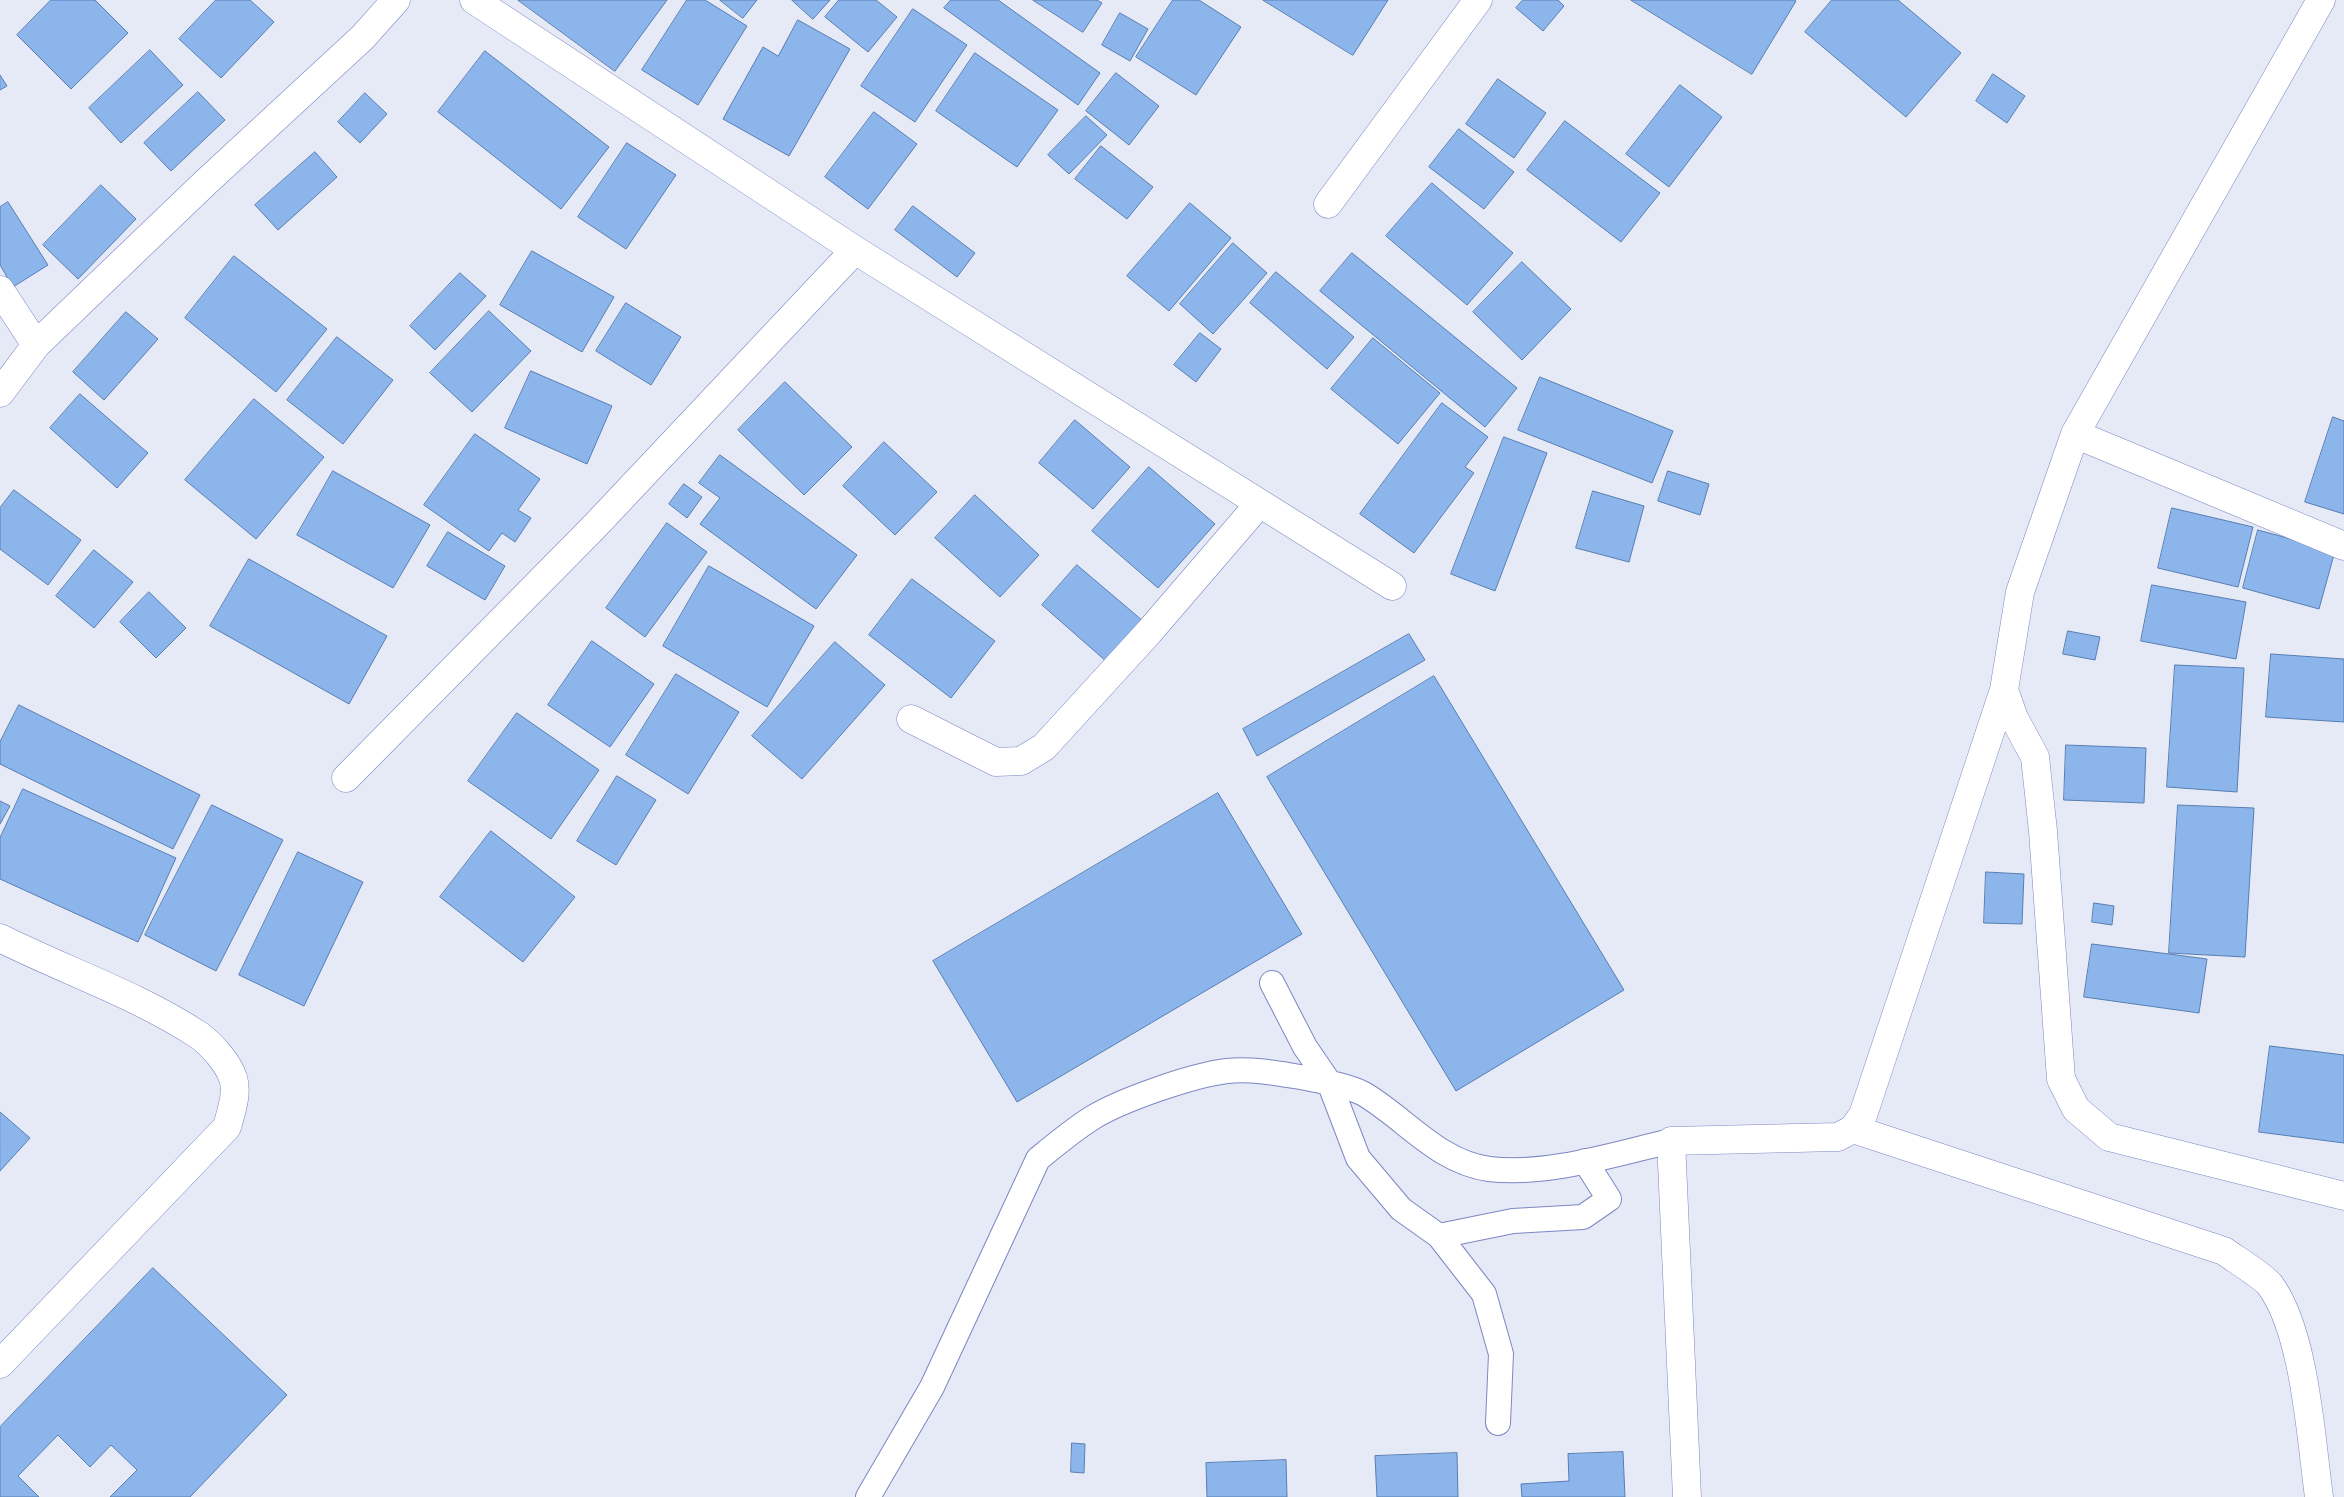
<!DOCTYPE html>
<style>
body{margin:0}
canvas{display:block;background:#e6e9f6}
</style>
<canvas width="2344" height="1497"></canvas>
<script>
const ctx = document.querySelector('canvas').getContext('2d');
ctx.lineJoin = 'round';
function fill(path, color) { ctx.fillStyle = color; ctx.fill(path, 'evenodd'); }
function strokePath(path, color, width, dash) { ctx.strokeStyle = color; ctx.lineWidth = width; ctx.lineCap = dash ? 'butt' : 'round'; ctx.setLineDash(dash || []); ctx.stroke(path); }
const building = new Path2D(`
 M51 0H95L128 33 71 89 17 35Z
 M216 0H250L274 22 221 78 179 39Z
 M518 0H667L615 71Z
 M687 0H705L747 26 698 105 642 70Z
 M720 0H757L743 18Z
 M792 0H830L813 19Z
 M839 0H876L897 17 868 52 825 17Z
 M951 0H998L1100 73 1078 105 944 8Z
 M1033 0H1097L1102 3 1083 32Z
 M1173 0H1199L1241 27 1196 95 1136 57Z
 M1263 0H1388L1353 55Z
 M1523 0H1558L1564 6 1543 31 1516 8Z
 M1631 0H1794L1796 1 1752 74Z
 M1832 0H1898L1961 53 1906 117 1805 32Z
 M913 9 967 45 915 122 861 86Z
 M1120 13 1148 29 1130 61 1102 45Z
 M798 20 850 49 789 156 723 119 763 47 778 56Z
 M150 50 183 85 121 143 89 108Z
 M485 51 609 147 561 209 438 112Z
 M975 53 1058 110 1017 167 936 111Z
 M1116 73 1159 106 1129 145 1086 111Z
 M1993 74 2025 96 2007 123 1976 101Z
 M0 75 7 86 0 90Z
 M1498 79 1546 113 1514 158 1466 124Z
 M1680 85 1722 117 1669 187 1626 154Z
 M198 92 225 120 171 171 144 143Z
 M365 93 387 114 360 143 338 122Z
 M874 112 917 144 868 209 825 177Z
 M1086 116 1107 135 1069 174 1048 155Z
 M1565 121 1660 193 1621 242 1527 170Z
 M1459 129 1514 172 1484 209 1429 167Z
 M627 143 676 175 626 249 578 217Z
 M1101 146 1153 187 1127 219 1075 179Z
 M315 152 337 177 278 230 255 205Z
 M1432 183 1513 253 1467 305 1386 236Z
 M101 185 136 219 78 279 43 245Z
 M8 202 48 265 13 287 0 265V207Z
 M1190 203 1231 238 1169 311 1127 276Z
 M913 206 975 253 957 277 895 230Z
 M1233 243 1267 273 1213 334 1180 304Z
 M532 251 614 297 582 352 500 305Z
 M1352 253 1517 388 1485 427 1320 291Z
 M234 256 327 329 276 392 185 318Z
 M1522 262 1571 309 1522 360 1473 312Z
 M1276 272 1354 337 1327 369 1250 303Z
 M460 273 486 296 435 350 410 326Z
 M626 303 681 337 651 385 596 351Z
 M489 311 531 351 472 412 430 373Z
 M126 312 158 339 104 400 73 372Z
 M1200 333 1221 349 1196 382 1174 365Z
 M337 337 393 380 343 444 287 400Z
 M1373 338 1440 393 1398 444 1331 389Z
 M531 371 612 406 587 464 505 428Z
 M1540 377 1673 431 1652 483 1518 430Z
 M785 382 852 447 804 495 738 430Z
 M80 394 148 453 117 488 50 428Z
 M254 399 324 457 256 539 185 480Z
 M1442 403 1488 437 1465 467 1474 473 1414 553 1360 514Z
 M2333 417 2344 421V514L2305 502Z
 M1075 420 1130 467 1093 509 1039 463Z
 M475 434 540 479 518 510 531 518 515 542 502 533 489 551 424 505Z
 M1504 437 1547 453 1495 591 1451 574Z
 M884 442 937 492 895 535 843 486Z
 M720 455 857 555 816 609 700 524 720 498 699 483Z
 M1149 467 1215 524 1158 588 1092 531Z
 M333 471 430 525 393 588 297 535Z
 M1668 471 1709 484 1700 515 1658 501Z
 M684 484 702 497 687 518 669 504Z
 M14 490 81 540 48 585 0 549V508Z
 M1593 491 1644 506 1629 562 1576 548Z
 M975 495 1039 555 1000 597 935 538Z
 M2172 508 2253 527 2238 587 2158 568Z
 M667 523 707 552 645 637 606 608Z
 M2258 530 2335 551 2319 609 2243 588Z
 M448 532 505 566 485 600 427 566Z
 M94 550 133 582 94 628 56 596Z
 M249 559 387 636 349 704 210 626Z
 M1077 565 1143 621 1107 662 1042 605Z
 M709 566 814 626 767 707 663 646Z
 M912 579 995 641 951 698 869 635Z
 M2152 585 2246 602 2236 659 2141 641Z
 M149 592 186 628 156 658 120 622Z
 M2068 631 2100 637 2095 660 2063 654Z
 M1409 634 1425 660 1257 756 1243 729Z
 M592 641 654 684 610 747 548 705Z
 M835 642 885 685 802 779 752 736Z
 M2271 654 2344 659V722L2266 717Z
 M2175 665 2244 668 2237 792 2167 787Z
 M676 674 739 712 688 794 626 755Z
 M1434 676 1624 990 1456 1091 1267 777Z
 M19 705 200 795 173 849 0 764V742Z
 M517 713 599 770 551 839 468 781Z
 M2066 745 2146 748 2144 803 2064 800Z
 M617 776 656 800 616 865 577 841Z
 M23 789 176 858 138 942 0 879V838Z
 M1218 793 1302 934 1017 1102 933 961Z
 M0 801 10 806 0 824Z
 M212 805 283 840 216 971 145 935Z
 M2178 805 2254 808 2245 957 2169 953Z
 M491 831 575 897 523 962 440 897Z
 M298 852 363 882 304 1006 239 975Z
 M1986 872 2024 874 2022 924 1984 923Z
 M2094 903 2114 906 2112 925 2092 922Z
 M2092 944 2207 959 2199 1013 2084 997Z
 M2270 1046 2344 1055V1143L2259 1132Z
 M0 1112 30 1138 0 1171Z
 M153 1268 287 1395 190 1497H110L137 1470 111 1445 90 1467 58 1435 18 1476 39 1497H0V1427Z
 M1072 1443 1085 1444 1084 1473 1071 1472Z
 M1623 1452 1625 1497H1522L1521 1484 1569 1481 1568 1454Z
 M1457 1453 1458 1497H1377L1375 1456Z
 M1286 1460 1287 1497H1207L1206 1463Z`);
fill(building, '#8cb5ec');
strokePath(building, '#577eb2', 1);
const lane = new Path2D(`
 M1272 983 1305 1047 1329 1082 1358 1158 1401 1209 1439 1236 1513 1221 1583 1217 1609 1199 1585 1161
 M1439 1236 1484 1294 1501 1354 1498 1423
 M868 1497 932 1387 1038 1159C1055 1145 1073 1130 1092 1118 1121 1100 1193 1075 1227 1071 1252 1068 1281 1074 1306 1078 1324 1082 1347 1085 1364 1094 1406 1119 1438 1162 1489 1169 1547 1176 1615 1154 1671 1141`);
const street = new Path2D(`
 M474 0 855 250 1392 586
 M1328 204 1478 0
 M0 290 36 345
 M0 393 36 345 205 183 363 37 396 0
 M2075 434 2344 546
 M2004 690 2014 718 2035 757 2043 831 2061 1079 2076 1109 2109 1137 2344 1196
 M911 719 996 762 1021 761 1044 747 1149 632 1259 504
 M346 778 594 527 855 250
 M0 938C66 971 138 995 200 1036 212 1045 228 1063 233 1078 238 1093 231 1112 227 1127L0 1364
 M1853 1129 2224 1251C2235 1259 2263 1276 2270 1285 2305 1332 2311 1439 2319 1497
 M1687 1497 1671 1141 1838 1137 1853 1129 1863 1115 2004 690 2020 592 2075 434 2321 0`);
strokePath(lane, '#7c87c4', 26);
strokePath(street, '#7c87c4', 29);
strokePath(lane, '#fff', 24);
strokePath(street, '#fff', 28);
</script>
